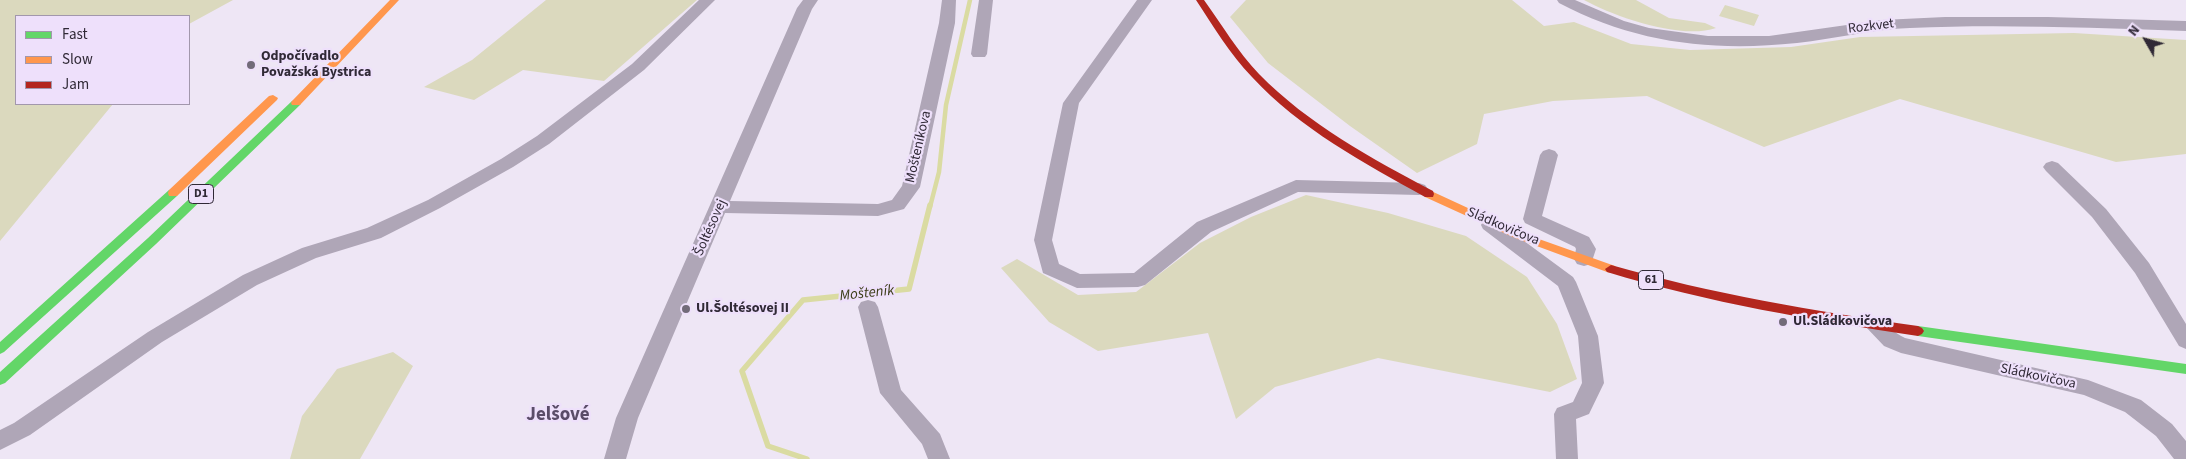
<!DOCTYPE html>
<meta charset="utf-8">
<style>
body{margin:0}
#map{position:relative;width:2186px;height:459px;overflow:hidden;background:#eee6f5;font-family:"Source Sans 3",sans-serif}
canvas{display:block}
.legend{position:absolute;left:15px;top:15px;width:175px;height:90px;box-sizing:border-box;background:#eee0fb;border:1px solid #a297ac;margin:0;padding:6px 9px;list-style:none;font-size:15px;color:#302936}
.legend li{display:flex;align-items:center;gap:10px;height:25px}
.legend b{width:25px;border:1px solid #a297ac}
.north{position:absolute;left:2121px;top:15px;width:50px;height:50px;-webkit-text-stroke:4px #eee0fb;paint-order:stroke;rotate:308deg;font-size:14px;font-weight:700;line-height:20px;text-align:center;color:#302936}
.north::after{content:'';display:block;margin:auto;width:18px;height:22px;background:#302936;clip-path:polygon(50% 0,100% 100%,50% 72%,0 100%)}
</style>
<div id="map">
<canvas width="2186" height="459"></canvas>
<ul class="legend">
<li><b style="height:6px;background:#63d668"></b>Fast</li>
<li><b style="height:6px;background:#ff974d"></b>Slow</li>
<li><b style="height:6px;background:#b3261e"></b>Jam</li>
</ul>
<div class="north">N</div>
</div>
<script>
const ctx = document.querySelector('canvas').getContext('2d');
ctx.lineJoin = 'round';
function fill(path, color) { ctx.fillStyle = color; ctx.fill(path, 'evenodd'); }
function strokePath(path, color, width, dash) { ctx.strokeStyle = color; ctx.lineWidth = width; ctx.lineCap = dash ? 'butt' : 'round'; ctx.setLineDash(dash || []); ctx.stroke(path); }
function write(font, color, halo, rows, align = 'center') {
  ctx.font = font + ' "Source Sans 3",sans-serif'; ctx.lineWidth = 4.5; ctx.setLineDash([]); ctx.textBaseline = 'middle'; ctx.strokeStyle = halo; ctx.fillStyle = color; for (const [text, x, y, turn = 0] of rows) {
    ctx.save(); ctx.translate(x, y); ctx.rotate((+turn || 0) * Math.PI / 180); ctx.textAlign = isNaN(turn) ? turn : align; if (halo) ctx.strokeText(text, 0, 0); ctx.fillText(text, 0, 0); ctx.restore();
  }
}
fill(new Path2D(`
 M0 0H233L189 24V16H16V104H113L0 241Z
 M546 0H697L604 81 523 70 474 100 424 87 472 60Z
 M1246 0H1512L1544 26 1574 22 1631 44 1690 50 1791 47 1860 37 2074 33 2186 40V154L2116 162 1900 99 1764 147 1647 96 1553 101 1484 114 1477 144 1417 173 1350 126 1268 63 1230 17Z
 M1584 0H1636L1669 18 1705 23 1716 28C1681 40 1615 17 1584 0Z
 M1725 5 1759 15 1754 26 1719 16Z
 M1306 195 1388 213 1466 236 1527 277 1557 324 1577 379 1550 392 1378 358 1275 387 1236 419 1208 333 1098 351 1049 322 1001 268 1017 259 1078 295 1136 292 1200 243 1251 217Z
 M393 352 413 366 360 459H290L302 416 337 369Z`), '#dbd9be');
strokePath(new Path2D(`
 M930 207 939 172 946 105 970 0`), '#dadba2', 4.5);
strokePath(new Path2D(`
 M807 459 768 446 742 371 803 300 909 289 930 205`), '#dadba2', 5.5);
fill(new Path2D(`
 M699 0H715L644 70 549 144 513 167 440 208 381 238 316 258 257 285 162 342 30 435 0 450V430L14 423 148 332 243 275 302 248 367 228 428 200 501 159 537 136 632 64Z
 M803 0H818L812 9 730 201 878 204 892 200 902 186 939 23 942 0H956L955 23 920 187 904 209 878 216 725 213 638 418 626 459H604L616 418 797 8Z
 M979 0H993L987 54 985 57H973L971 54Z
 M1137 0H1152L1079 103 1052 240 1059 264 1080 274 1134 273 1197 222 1296 180 1419 183 1425 185 1428 189 1425 193 1419 195 1298 192 1211 232 1145 285 1138 287 1077 288 1043 273 1034 240 1063 103Z
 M1557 0H1575L1624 21 1649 28 1708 36H1769L1882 20 1945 17H2048L2186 21V31C2094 28 2002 24 1910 28 1872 29 1835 39 1797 43 1712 52 1635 43 1559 3Z
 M1549 149 1555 151 1558 155 1542 216 1589 237 1596 249 1591 264 1584 266 1577 264 1574 259 1576 249 1575 247 1525 223 1523 219 1540 155 1543 151Z
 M2052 161 2058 163 2106 209 2149 263 2186 324V349L2179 346 2135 273 2092 217 2046 171 2043 167 2046 163Z
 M1490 219 1497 221 1573 277 1576 282 1598 336 1604 383 1589 414 1576 419 1578 459H1556L1554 414 1557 408 1573 402 1582 383 1578 336 1558 286 1483 229 1481 225 1483 221Z
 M868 300 875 302 878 307 901 390 940 434 950 459H928L922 444 880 393 858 307 861 302Z
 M1874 317C1886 321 1893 333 1905 338L2088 380 2141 400 2172 424 2186 441V459H2174L2156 436 2125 412 2084 395 1901 353 1884 346 1864 325 1867 320Z`), '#afa6b7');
fill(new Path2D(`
 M296 100 300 101 301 103 300 105 156 244 5 383 0 385V372L148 238 292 101Z
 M173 189 178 193 177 196 4 352 0 354V342L169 190Z
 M1918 326 2186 364V374L1918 336 1914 334 1912 331 1914 328Z`), '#63d668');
fill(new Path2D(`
 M390 0H399L300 105H292L291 103 292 101Z
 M273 95 278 98 277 100 177 196H169L168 193 169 190 269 96Z
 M1429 190 1522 233 1615 266 1617 269 1611 273 1607 272 1515 238 1425 197 1424 194 1425 191Z`), '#ff974d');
fill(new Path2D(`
 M1196 0H1204C1222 25 1238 52 1259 74 1308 124 1372 159 1433 191L1434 194 1433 197H1425C1364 163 1300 129 1252 77 1230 54 1213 26 1196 0Z
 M1611 265C1712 294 1814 311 1918 326L1922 328 1924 331 1922 334 1918 336C1813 320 1709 303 1607 272L1605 269Z`), '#b3261e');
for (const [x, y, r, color] of [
 [251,65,5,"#726b79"],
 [686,309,5,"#726b79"],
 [1783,322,5,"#726b79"]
]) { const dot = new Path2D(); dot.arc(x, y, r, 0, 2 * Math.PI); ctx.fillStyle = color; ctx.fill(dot); strokePath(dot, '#eee0fb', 2); }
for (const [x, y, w] of [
 [201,194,25],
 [1651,280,25]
]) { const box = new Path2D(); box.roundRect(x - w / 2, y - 9.5, w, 19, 4); ctx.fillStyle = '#eee0fb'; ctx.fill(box); strokePath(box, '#302936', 1); }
write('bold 12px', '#302936', null, [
 ["D1",201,194],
 ["61",1651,280]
]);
write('14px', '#302936', '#eee0fb', [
 ["Rozkvet",1871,27,-7],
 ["Mošteníkova",919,147,-77],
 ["Sládkovičova",1503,227,23],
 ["Šoltésovej",711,228,-66],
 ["Sládkovičova",2038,377,12]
]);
write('bold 14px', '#302936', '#eee0fb', [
 ["Odpočívadlo",261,57],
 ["Považská Bystrica",261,73],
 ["Ul.Šoltésovej II",696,309],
 ["Ul.Sládkovičova",1793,322]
], 'left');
write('italic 15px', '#3c3d18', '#eee0fb', [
 ["Mošteník",867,294,-6]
]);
write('bold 19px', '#5a4c68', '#eee0fb', [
 ["Jelšové",558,416]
]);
</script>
